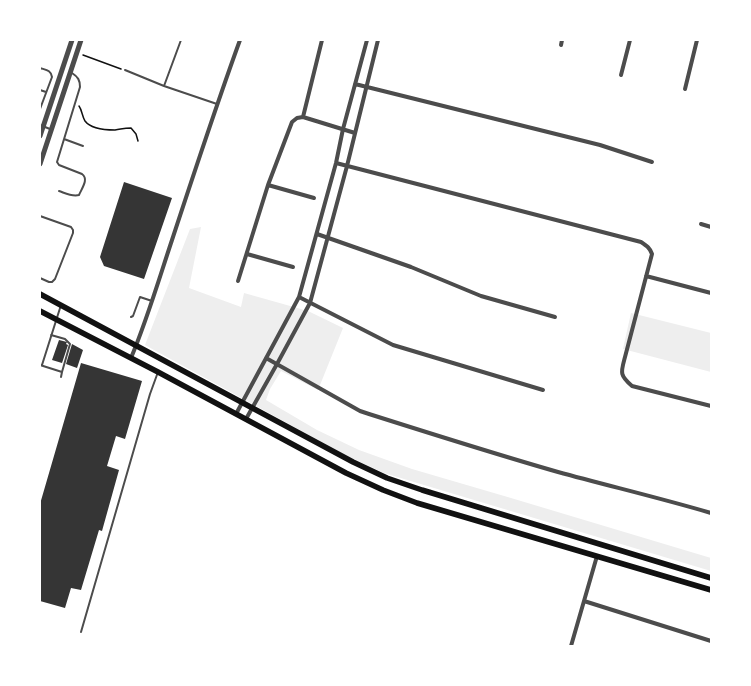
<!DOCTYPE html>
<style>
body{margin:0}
#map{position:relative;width:751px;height:686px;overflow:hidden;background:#fff;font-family:Ubuntu,sans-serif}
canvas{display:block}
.frame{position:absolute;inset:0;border:41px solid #fff;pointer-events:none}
</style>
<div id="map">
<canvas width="751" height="686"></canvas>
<div class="frame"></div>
</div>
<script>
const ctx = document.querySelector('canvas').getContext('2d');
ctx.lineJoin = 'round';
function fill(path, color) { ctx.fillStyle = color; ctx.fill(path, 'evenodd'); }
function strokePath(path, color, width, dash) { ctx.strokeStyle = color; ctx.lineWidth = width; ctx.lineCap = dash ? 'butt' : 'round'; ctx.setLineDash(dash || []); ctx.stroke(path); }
fill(new Path2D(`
 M201 227 189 288 241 307 244 293 308 311 343 328 318 390 281 371 270 389 266 400 317 430 359 450 412 469 511 498 711 558V571L384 473 349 457 145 345 190 229Z
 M631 313 711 333V372L623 349Z`), '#eee');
fill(new Path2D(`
 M124 182 172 198 144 279 104 266 100 257Z
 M59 340 67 342 66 344 68 345 62 363 52 360Z
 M72 344 83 350 77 368 66 364Z
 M81 363 142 381 125 439 116 436 107 466 119 470 102 531 99 530 81 590 71 588 65 608 40 601V504Z`), '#353535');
strokePath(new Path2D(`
 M83 55 121 69
 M79 106C82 110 82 116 85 121 91 129 106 130 115 130 122 129 124 128 131 128L136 134 138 141`), '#111', 1.5);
strokePath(new Path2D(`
 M40 68C46 70 51 70 52 77L40 109
 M125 70 164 86 217 104
 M164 86 181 40
 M40 90 46 92
 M40 125 50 129
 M64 139 83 146
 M59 191C65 193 72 197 79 195 82 188 89 179 82 174L59 165 57 162 80 87C80 80 78 77 72 73
 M40 216 71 227 73 230V233L55 279 52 282H49L40 278
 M131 317 133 316 140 297 152 301
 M51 335 65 339 70 344 62 372
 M40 365 62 372 61 377
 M42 365 61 305
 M81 632 150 394 158 372`), '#4c4c4c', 2);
strokePath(new Path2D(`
 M561 45 562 40
 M621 75 630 40
 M355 84 600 145 652 162
 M685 89 697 40
 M303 117 322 40
 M336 163 641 242C647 246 650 248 652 254L625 357C621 372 619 375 632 386L711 406
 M268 185 314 198
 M701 224 711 227
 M317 234 411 267 481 296 555 317
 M247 254 293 267
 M646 276 711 293
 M238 281 268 185 292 122 297 118 303 117 355 133
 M299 297 393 345 543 390
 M131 358C147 320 159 279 172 240 194 173 216 106 240 40
 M266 358 360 411 369 414C432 434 495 454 558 472 609 486 660 498 711 513
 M236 414 299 297 336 163 343 129 367 40
 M246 419 277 364 310 303 347 166 378 40
 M584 601 711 641
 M571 646 597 556`), '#4c4c4c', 4);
strokePath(new Path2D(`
 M40 136 72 40
 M40 164 81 40`), '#4c4c4c', 5);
strokePath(new Path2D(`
 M40 294 353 462 387 478 422 490 711 578
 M40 311 158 372 346 473 383 490 417 503 711 590`), '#111', 5.5);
</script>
